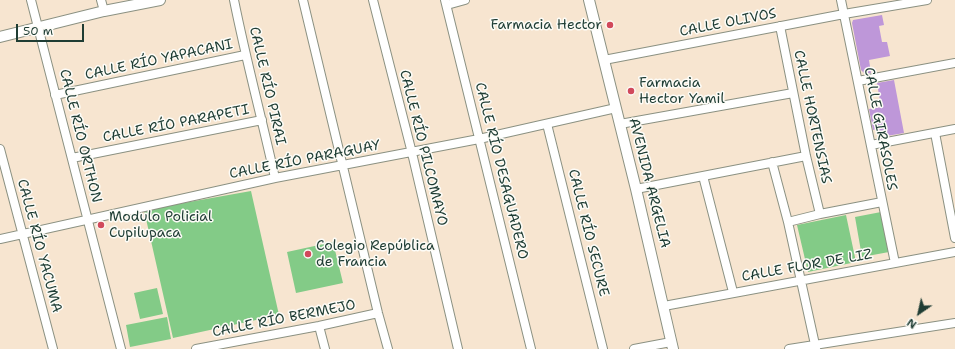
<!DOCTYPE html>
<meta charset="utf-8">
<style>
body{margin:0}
#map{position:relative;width:955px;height:349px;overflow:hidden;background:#f7e5d0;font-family:"Shantell Sans",sans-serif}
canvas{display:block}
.north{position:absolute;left:899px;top:293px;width:40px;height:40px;-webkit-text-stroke:3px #fdfcf7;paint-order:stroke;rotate:214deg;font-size:11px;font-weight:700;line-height:16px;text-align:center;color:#1f3d34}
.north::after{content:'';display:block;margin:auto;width:14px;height:18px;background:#1f3d34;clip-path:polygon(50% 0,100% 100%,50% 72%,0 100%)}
.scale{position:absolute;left:16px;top:24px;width:68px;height:18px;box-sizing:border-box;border:2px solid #1f3d34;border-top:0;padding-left:5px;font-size:12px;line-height:14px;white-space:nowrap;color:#1f3d34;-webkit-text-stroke:3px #fdfcf7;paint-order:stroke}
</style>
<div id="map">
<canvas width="955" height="349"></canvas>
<div class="north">N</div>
<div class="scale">50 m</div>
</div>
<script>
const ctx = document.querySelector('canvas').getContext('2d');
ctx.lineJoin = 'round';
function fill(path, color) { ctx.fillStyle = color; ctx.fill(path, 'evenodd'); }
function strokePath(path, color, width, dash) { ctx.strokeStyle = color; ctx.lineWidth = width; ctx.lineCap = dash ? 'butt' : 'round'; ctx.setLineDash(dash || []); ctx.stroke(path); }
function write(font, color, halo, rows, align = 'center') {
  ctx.font = font + ' "Shantell Sans",sans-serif'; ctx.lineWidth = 3; ctx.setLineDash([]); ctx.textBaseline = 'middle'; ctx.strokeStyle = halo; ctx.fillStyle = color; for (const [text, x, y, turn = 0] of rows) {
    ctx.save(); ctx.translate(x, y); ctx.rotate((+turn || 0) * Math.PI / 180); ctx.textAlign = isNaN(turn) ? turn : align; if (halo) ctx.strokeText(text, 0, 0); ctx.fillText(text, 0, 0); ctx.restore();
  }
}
fill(new Path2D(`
 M251 191 279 315 173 338 144 210Z
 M881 212 889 252 862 257 855 217Z
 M846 215 856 262 808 272 797 225Z
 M333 242 343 283 296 293 287 252Z
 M157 288 163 314 140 319 134 293Z
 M167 317 171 339 130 347 126 325Z`), '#83cb87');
fill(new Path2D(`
 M882 15 884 25 879 26 882 42H887L890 56 869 60 871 73 865 74 861 70 852 23 853 20Z
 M894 80 904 133 881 137 879 128 873 130 869 109 881 107 877 83Z`), '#be97d9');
const minor = new Path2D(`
 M31 0 121 349
 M101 0 104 11
 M234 0C246 60 262 119 275 178
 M303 0 378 313 388 349
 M373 0 412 153 458 349
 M445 0 531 349
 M841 0 895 263
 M447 5 465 0
 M780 26 806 156 820 214
 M604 60 844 14 927 0
 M858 81 955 63
 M55 95 245 55
 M547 124 603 349
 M620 124 793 93
 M935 133 955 238
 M871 145 955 129
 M0 149 53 349
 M72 158 262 120
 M772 162 788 222 816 349
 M703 176 733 292
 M636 189 806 156
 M788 222 820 214 882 202
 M0 239 275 178 479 139 616 108
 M664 306 955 252
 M319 326 325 349
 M196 349 319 326 378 313
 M634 349 671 342
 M789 349 955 323`);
const tertiary = new Path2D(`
 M589 0 636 189 673 349
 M0 37 104 11 160 0`);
strokePath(minor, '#8b9182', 10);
strokePath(tertiary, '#8b9182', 12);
strokePath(minor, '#fff', 8);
strokePath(tertiary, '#fff', 10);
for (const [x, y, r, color] of [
 [610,25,4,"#d1495b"],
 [631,91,4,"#d1495b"],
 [101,225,4,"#d1495b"],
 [308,254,4,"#d1495b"]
]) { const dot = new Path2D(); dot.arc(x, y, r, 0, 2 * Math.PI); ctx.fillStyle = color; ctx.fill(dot); strokePath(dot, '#fdfcf7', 1.5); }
write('14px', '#1f3d34', '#fdfcf7', [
 ["CALLE OLIVOS",728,23,-11],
 ["CALLE RÍO YAPACANI",159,60,-12],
 ["CALLE RÍO PIRAI",267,86,77],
 ["CALLE HORTENSIAS",812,117,78],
 ["CALLE RÍO PARAPETI",176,124,-11],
 ["CALLE GIRASOLES",880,129,79],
 ["CALLE RÍO ORTHON",80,136,76],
 ["CALLE RÍO PILCOMAYO",423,148,76],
 ["CALLE RÍO PARAGUAY",305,160,-11],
 ["CALLE RÍO DESAGUADERO",501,171,76],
 ["AVENIDA ARGELIA",649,183,76],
 ["CALLE RÍO SECURE",588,233,76],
 ["CALLE RÍO YACUMA",39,246,75],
 ["CALLE FLOR DE LIZ",807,266,-10],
 ["CALLE RÍO BERMEJO",284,319,-11]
]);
write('14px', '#1f3d34', '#fdfcf7', [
 ["Farmacia Hector",602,25,"right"],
 ["Farmacia",639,83],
 ["Hector Yamil",639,99],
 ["Modulo Policial",109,217],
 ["Cupilupaca",109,233],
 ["Colegio República",316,246],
 ["de Francia",316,262]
], 'left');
</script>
